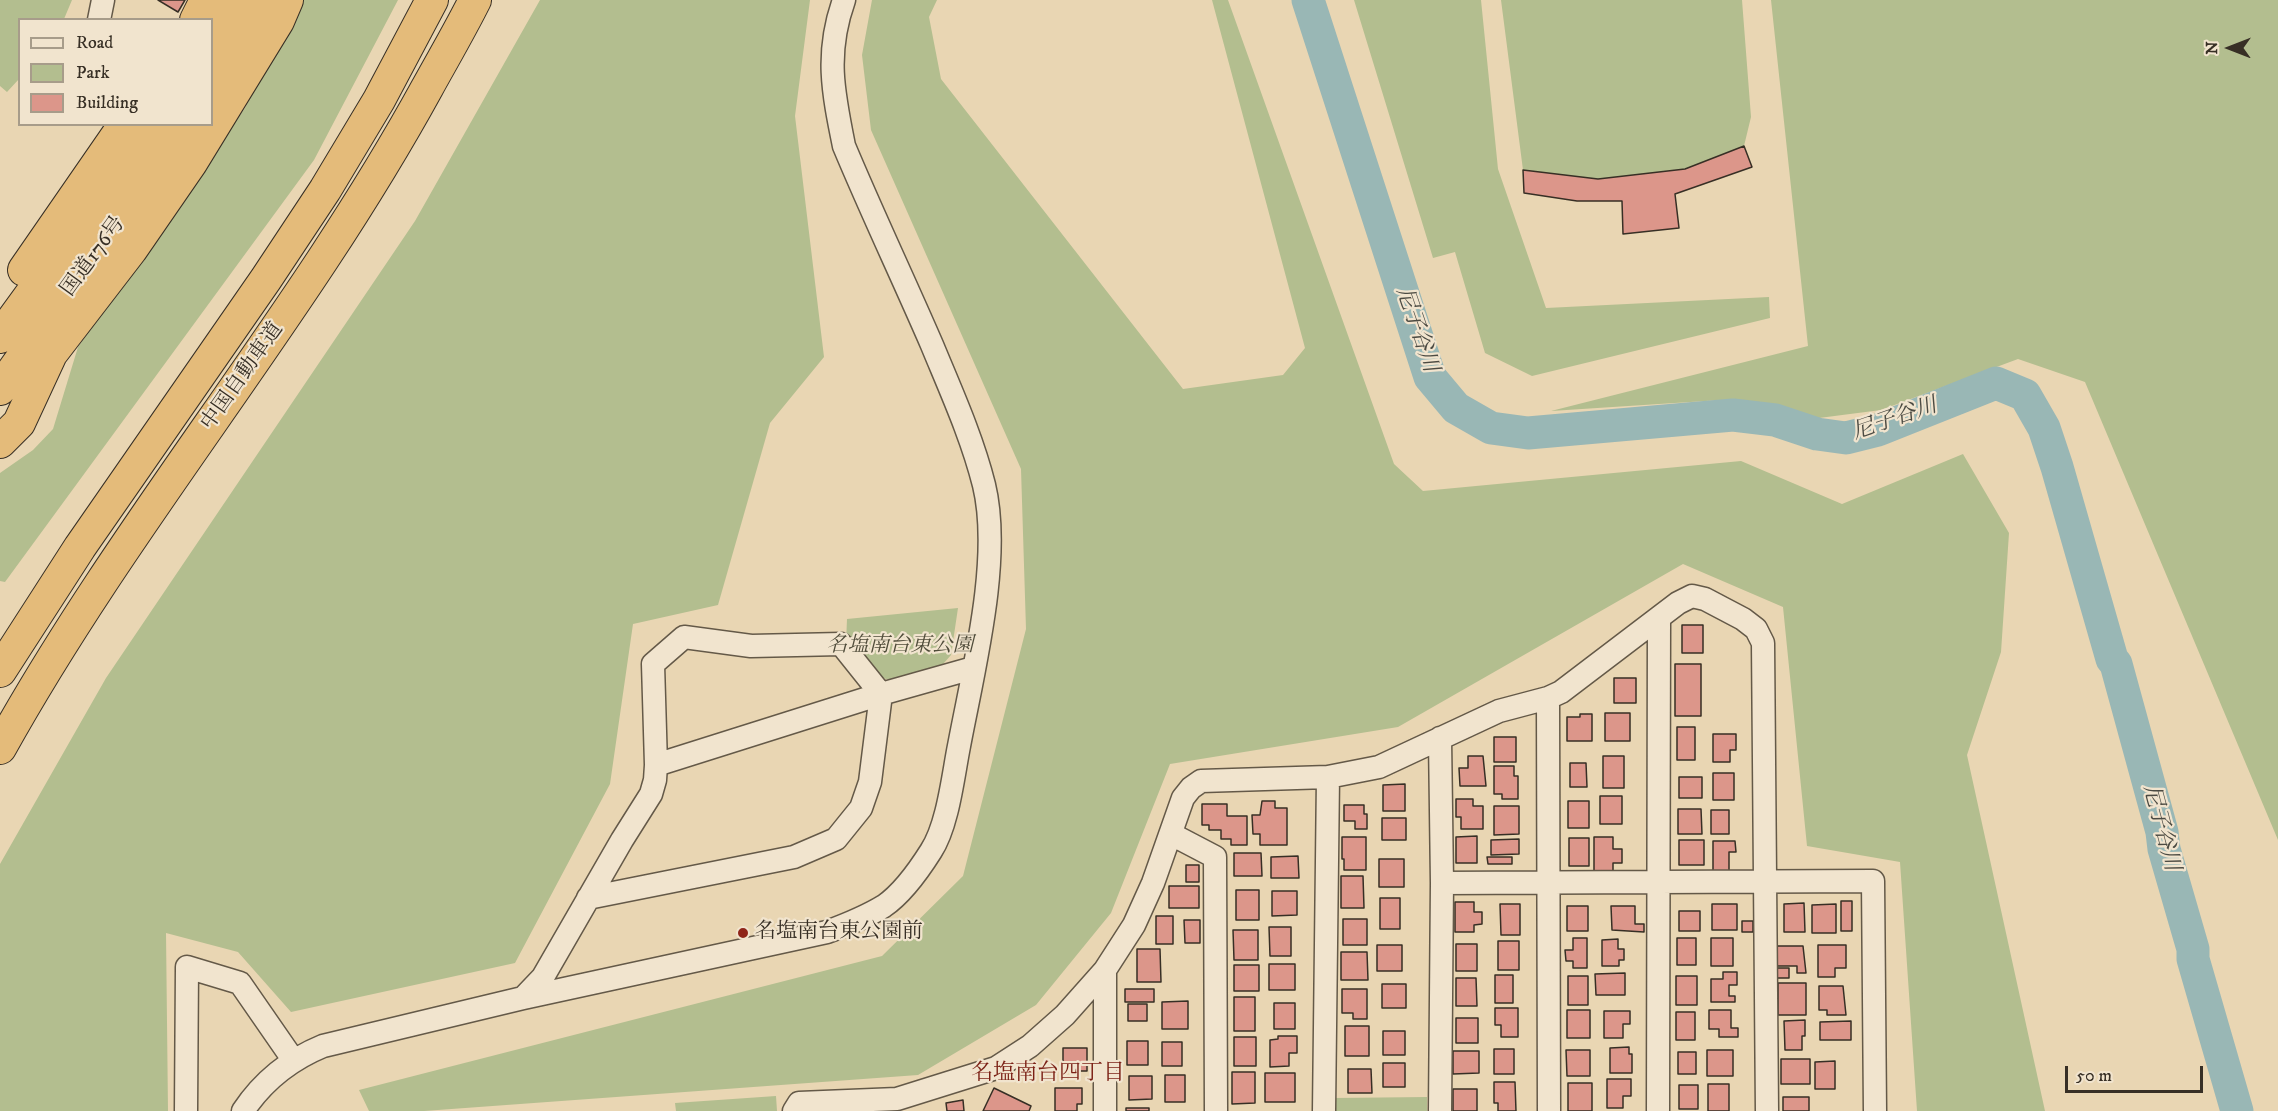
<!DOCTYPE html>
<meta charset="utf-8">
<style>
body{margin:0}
#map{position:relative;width:2278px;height:1111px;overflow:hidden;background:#e9d6b3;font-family:"IM FELL DW Pica",serif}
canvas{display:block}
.legend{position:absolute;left:18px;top:18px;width:195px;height:108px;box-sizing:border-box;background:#f1e4ce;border:2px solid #a79c8a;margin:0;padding:8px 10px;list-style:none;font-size:18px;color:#372f25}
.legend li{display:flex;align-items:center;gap:12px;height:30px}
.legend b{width:30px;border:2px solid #a79c8a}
.north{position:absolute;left:2200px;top:18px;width:60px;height:60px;-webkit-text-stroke:4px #f1e4ce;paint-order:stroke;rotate:270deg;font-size:16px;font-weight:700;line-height:24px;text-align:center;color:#372f25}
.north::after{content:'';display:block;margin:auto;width:21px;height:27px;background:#372f25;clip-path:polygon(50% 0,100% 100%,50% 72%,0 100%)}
.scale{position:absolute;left:2065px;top:1066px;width:138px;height:27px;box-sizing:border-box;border:3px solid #372f25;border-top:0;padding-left:8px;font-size:18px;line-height:21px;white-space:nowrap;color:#372f25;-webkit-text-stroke:4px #f1e4ce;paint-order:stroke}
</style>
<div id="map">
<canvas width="2278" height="1111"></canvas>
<ul class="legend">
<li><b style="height:8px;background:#f1e4ce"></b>Road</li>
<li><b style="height:16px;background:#b3be8f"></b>Park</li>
<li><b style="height:16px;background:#dc968a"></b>Building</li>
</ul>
<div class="north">N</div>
<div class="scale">50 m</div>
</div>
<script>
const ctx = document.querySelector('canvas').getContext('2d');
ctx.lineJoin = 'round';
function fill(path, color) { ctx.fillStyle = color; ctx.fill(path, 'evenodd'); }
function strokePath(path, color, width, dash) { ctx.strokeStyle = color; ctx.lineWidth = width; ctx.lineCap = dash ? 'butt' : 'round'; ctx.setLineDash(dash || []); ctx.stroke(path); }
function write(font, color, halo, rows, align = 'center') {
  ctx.font = font + ' "IM FELL DW Pica","Noto Serif JP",serif'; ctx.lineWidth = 4.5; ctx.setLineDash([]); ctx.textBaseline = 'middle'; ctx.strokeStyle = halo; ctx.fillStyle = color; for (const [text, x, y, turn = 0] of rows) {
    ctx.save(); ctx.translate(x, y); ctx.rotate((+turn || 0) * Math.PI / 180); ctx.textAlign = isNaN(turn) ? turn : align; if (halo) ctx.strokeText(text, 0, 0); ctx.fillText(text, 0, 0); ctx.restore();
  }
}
fill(new Path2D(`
 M0 0H72L64 19 20 20 19 79 7 92 0 86Z
 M299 0H398L314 160 5 582 0 581V473L33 450 53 429 78 347 245 108Z
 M540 0H810L795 116 824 357 770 423 718 605 633 624 610 784 515 963 291 1012 238 952 166 933 168 1111H0V864L106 678 415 221Z
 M872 0H937L929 17 941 79 1183 389 1283 375 1305 348 1212 0H1228L1394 464 1423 491 1741 461 1842 504 1963 454 2009 533 2001 652 1967 755 2045 1111H1917L1900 862 1807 846 1783 607 1683 564 1398 727 1170 764 1111 913 1036 1005 918 1075 424 1111H369L359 1090 882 956 963 876 1026 629 1021 469 871 130 862 55Z
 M1354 0H1481L1498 169 1546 308 1769 297 1770 318 1532 376 1485 353 1455 252 1433 258Z
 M1501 0H1742L1751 117 1744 146 1685 169 1598 179 1523 170Z
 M1771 0H2278V840L2085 382 2018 359 1881 410 1819 418 1721 400 1551 411 1808 346Z
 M958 608 951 655 937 671 896 680 886 679 879 676 846 644 847 619Z
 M776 1096 777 1111H676L675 1103Z
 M1427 1097V1111H1334V1098Z`), '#b3be8f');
strokePath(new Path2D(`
 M1308 0 1430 377 1456 408 1491 428 1528 433 1733 415 1775 420 1817 434 1846 438 1878 430 1996 383 2025 395 2044 428 2057 467 2112 659 2116 664 2162 832 2164 849 2193 949V959L2237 1111`), '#99b7b5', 33);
const building = new Path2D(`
 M158 0H185L178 12Z
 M1744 146 1752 167 1675 194 1679 228 1623 234 1622 201H1577L1524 193 1523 170 1598 179 1685 169Z
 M1682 625H1703V653H1682Z
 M1675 664H1701V716H1675Z
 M1614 678H1636V703H1614Z
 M1605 713H1630V741H1605Z
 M1580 714H1592V741H1567V717H1580Z
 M1677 727H1695V760H1677Z
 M1713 734H1736V750H1730V762H1713Z
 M1494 737H1516V762H1494Z
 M1468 756H1483L1486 786H1460L1459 768H1468Z
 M1603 756H1624V788H1603Z
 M1570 763H1586L1587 787H1570Z
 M1494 766H1514V776H1518V799H1502V794H1494Z
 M1713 773H1734V800H1713Z
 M1679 777H1702V798H1679Z
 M1405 784V811H1383V785Z
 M1600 796H1622V824H1600Z
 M1456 799H1473V806H1483V829H1461V817H1456Z
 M1262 801H1275V808H1287V845H1260V834H1253L1252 815H1260Z
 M1568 801H1589V828H1568Z
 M1202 804H1227V816H1247V845H1231V839H1221V830H1209V825H1202Z
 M1344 805H1364V814H1367V829H1355V821H1344Z
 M1494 806H1519V834L1494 835Z
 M1678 809H1701L1702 834H1678Z
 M1711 810H1729V834H1711Z
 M1382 818H1406V840H1382Z
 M1477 836V863H1456V837Z
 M1342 837H1366V870H1344V859H1342Z
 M1594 837H1613V849H1622V863H1613V872H1594Z
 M1569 838H1589V866H1569Z
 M1519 839V854L1491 855V840Z
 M1679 840H1704V865H1679Z
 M1713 841H1735L1736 852H1729V871H1713Z
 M1234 853H1261L1262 876H1234Z
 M1298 856 1299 878H1271V857Z
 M1487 857H1512V864H1488Z
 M1379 859H1404V887H1379Z
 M1186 865H1199V882H1186Z
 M1341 876H1363L1364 908H1341Z
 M1169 886H1199V908H1169Z
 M1236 890H1259V920H1236Z
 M1272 891H1297V915L1272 916Z
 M1380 898H1400V929H1380Z
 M1841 901H1852V931H1841Z
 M1455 902H1474V912H1482V924L1474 925V932H1455Z
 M1804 903 1805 932H1784V904Z
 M1500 904H1520V935H1501Z
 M1712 904H1737V930H1712Z
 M1836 904V933H1812V905Z
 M1567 906H1588V931H1567Z
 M1611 906H1635V924H1644V932L1612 930Z
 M1679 911H1700V931H1679Z
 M1156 916H1173V944H1156Z
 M1343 919H1367V945H1343Z
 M1184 920H1200V943H1185Z
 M1742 921H1753V932H1742Z
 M1269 927H1291V956H1270Z
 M1233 930H1258V960H1234Z
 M1573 938H1587V968H1573V961H1566L1565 950H1573Z
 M1677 938H1696V965H1677Z
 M1711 938H1733V966H1711Z
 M1618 939V949H1624V960H1619V966H1602V940Z
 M1498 941H1519V970H1498Z
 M1456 944H1477V971H1456Z
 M1377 945H1402V971H1377Z
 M1818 945H1846V968H1835V977H1818Z
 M1777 946H1803L1806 973H1797V966H1777Z
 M1137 949H1160L1161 982H1137Z
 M1341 952H1367L1368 980H1341Z
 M1269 964H1295V990H1269Z
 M1234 965H1259V991H1234Z
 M1777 968H1789V978H1777Z
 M1723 972H1737V985H1729V996H1735V1002H1711V979H1723Z
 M1625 973V995H1596L1595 974Z
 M1495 975H1513V1003H1495Z
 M1568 976H1588V1005H1568Z
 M1676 976H1697V1005H1676Z
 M1456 978H1476L1477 1006H1456Z
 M1778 983H1806V1015H1778Z
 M1382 984H1406V1008H1382Z
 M1819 986H1843L1846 1015H1827V1010H1819Z
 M1125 989H1154V1002H1125Z
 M1342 989H1367V1019H1353V1013H1342Z
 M1234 997H1255V1031H1234Z
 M1188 1001V1029H1162V1002Z
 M1274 1003H1295V1029H1274Z
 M1128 1004H1147V1021H1128Z
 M1495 1008H1518V1037H1501V1025H1495Z
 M1567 1010H1590V1038H1567Z
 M1709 1010H1731V1028H1738V1037H1719V1029H1709Z
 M1604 1011H1630V1024H1623V1038H1604Z
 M1676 1012H1695V1040H1676Z
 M1456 1018H1478V1043H1456Z
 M1805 1020V1036H1802V1050H1785L1784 1021Z
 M1851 1021V1040H1820V1022Z
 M1345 1026H1369V1056H1345Z
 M1383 1031H1405V1055H1383Z
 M1278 1036H1297V1053H1289V1066L1270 1067V1040L1278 1039Z
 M1234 1037H1256V1066H1234Z
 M1127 1041H1148V1065H1127Z
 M1162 1042H1182V1066H1162Z
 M1629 1047V1054H1632V1073H1610V1048Z
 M1063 1048H1087V1071H1063Z
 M1494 1049H1514V1074H1494Z
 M1566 1050H1590V1076H1567Z
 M1707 1050H1733V1076H1707Z
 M1453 1051H1479V1073L1453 1074Z
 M1678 1052H1696V1074H1678Z
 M1781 1059H1810V1084H1781Z
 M1835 1061V1089H1815V1062Z
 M1383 1063H1405V1087H1383Z
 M1348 1069H1371L1372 1093H1348Z
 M1232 1072H1255V1103L1232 1104Z
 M1265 1073H1295V1102H1265Z
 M1165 1075H1185V1102H1165Z
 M1129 1076H1152V1099L1129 1100Z
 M1607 1079H1631V1096H1623V1108H1607Z
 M1494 1082H1515L1516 1111H1498V1103H1494Z
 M1568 1083H1592V1111H1568Z
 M1708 1084H1729V1111H1708Z
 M1679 1085H1698V1109H1679Z
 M994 1088 1031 1106 1029 1111H983Z
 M1055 1088H1082V1104H1077V1111H1055Z
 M1453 1089H1477V1111H1453Z
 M1783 1097H1809V1111H1783Z
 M963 1100 964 1111H947L946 1103Z
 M1126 1108H1149V1111H1126Z`);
fill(building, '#dc968a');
strokePath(building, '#372f25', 1.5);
const minor = new Path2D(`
 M99 20 103 0
 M1548 698 1549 1111
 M1171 834 1215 857 1216 1111
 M1442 883 1873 881 1875 1111
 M588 898 794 857 836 839 861 808 870 782 881 694 656 765
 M523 998 543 977 622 840 651 794 655 780 656 765 653 664 684 637 751 646 841 644 881 694 973 668
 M186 1111 187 967 240 983 294 1061
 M243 1111C263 1081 289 1060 323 1046L523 998 827 932C846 925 866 917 884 906 903 893 919 870 931 851 948 825 953 776 959 746 973 671 1002 559 984 485 972 437 951 391 932 345 903 278 872 213 844 146 833 92 825 53 844 0
 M794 1111 799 1103 897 1099 996 1068 1030 1046 1065 1015 1105 970 1134 925 1153 883 1183 798 1191 788 1201 781 1328 777 1379 767 1499 711 1548 698 1561 692 1678 603 1692 596 1705 599 1743 619 1756 629 1763 643 1767 1111
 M1105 1111V970
 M1324 1111 1328 777
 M1440 1111 1442 883 1440 738
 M1658 1111 1659 618`);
const highway = new Path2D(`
 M196 20 206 0
 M212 37 231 0
 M212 86 261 0
 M24 270 125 124
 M0 337 155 124
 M0 389 189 124
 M0 442 19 423 51 354 131 250 191 163 278 21 287 0
 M0 671 80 547 266 279 325 190 379 100 432 0
 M0 748C128 518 301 318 427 88 443 59 460 30 475 0`);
strokePath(minor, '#645948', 25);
strokePath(highway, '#372f25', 34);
strokePath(minor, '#f1e4ce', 22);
strokePath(highway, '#e4bb7a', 32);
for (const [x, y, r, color] of [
 [743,933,6,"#8f2418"]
]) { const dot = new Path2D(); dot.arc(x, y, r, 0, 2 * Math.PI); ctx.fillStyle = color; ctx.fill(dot); strokePath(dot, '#f1e4ce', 2); }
write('21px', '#372f25', '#f1e4ce', [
 ["国道176号",94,257,-54],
 ["中国自動車道",243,377,-55]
]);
write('italic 21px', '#504c3a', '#f1e4ce', [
 ["名塩南台東公園",900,647]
]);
write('21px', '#372f25', '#f1e4ce', [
 ["名塩南台東公園前",755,933]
], 'left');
write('italic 22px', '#4b4a42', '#f1e4ce', [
 ["尼子谷川",1416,330,71],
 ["尼子谷川",1895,420,-19],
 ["尼子谷川",2160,828,75]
]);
write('22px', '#7a1f14', '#f1e4ce', [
 ["名塩南台四丁目",1048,1074]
]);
</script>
